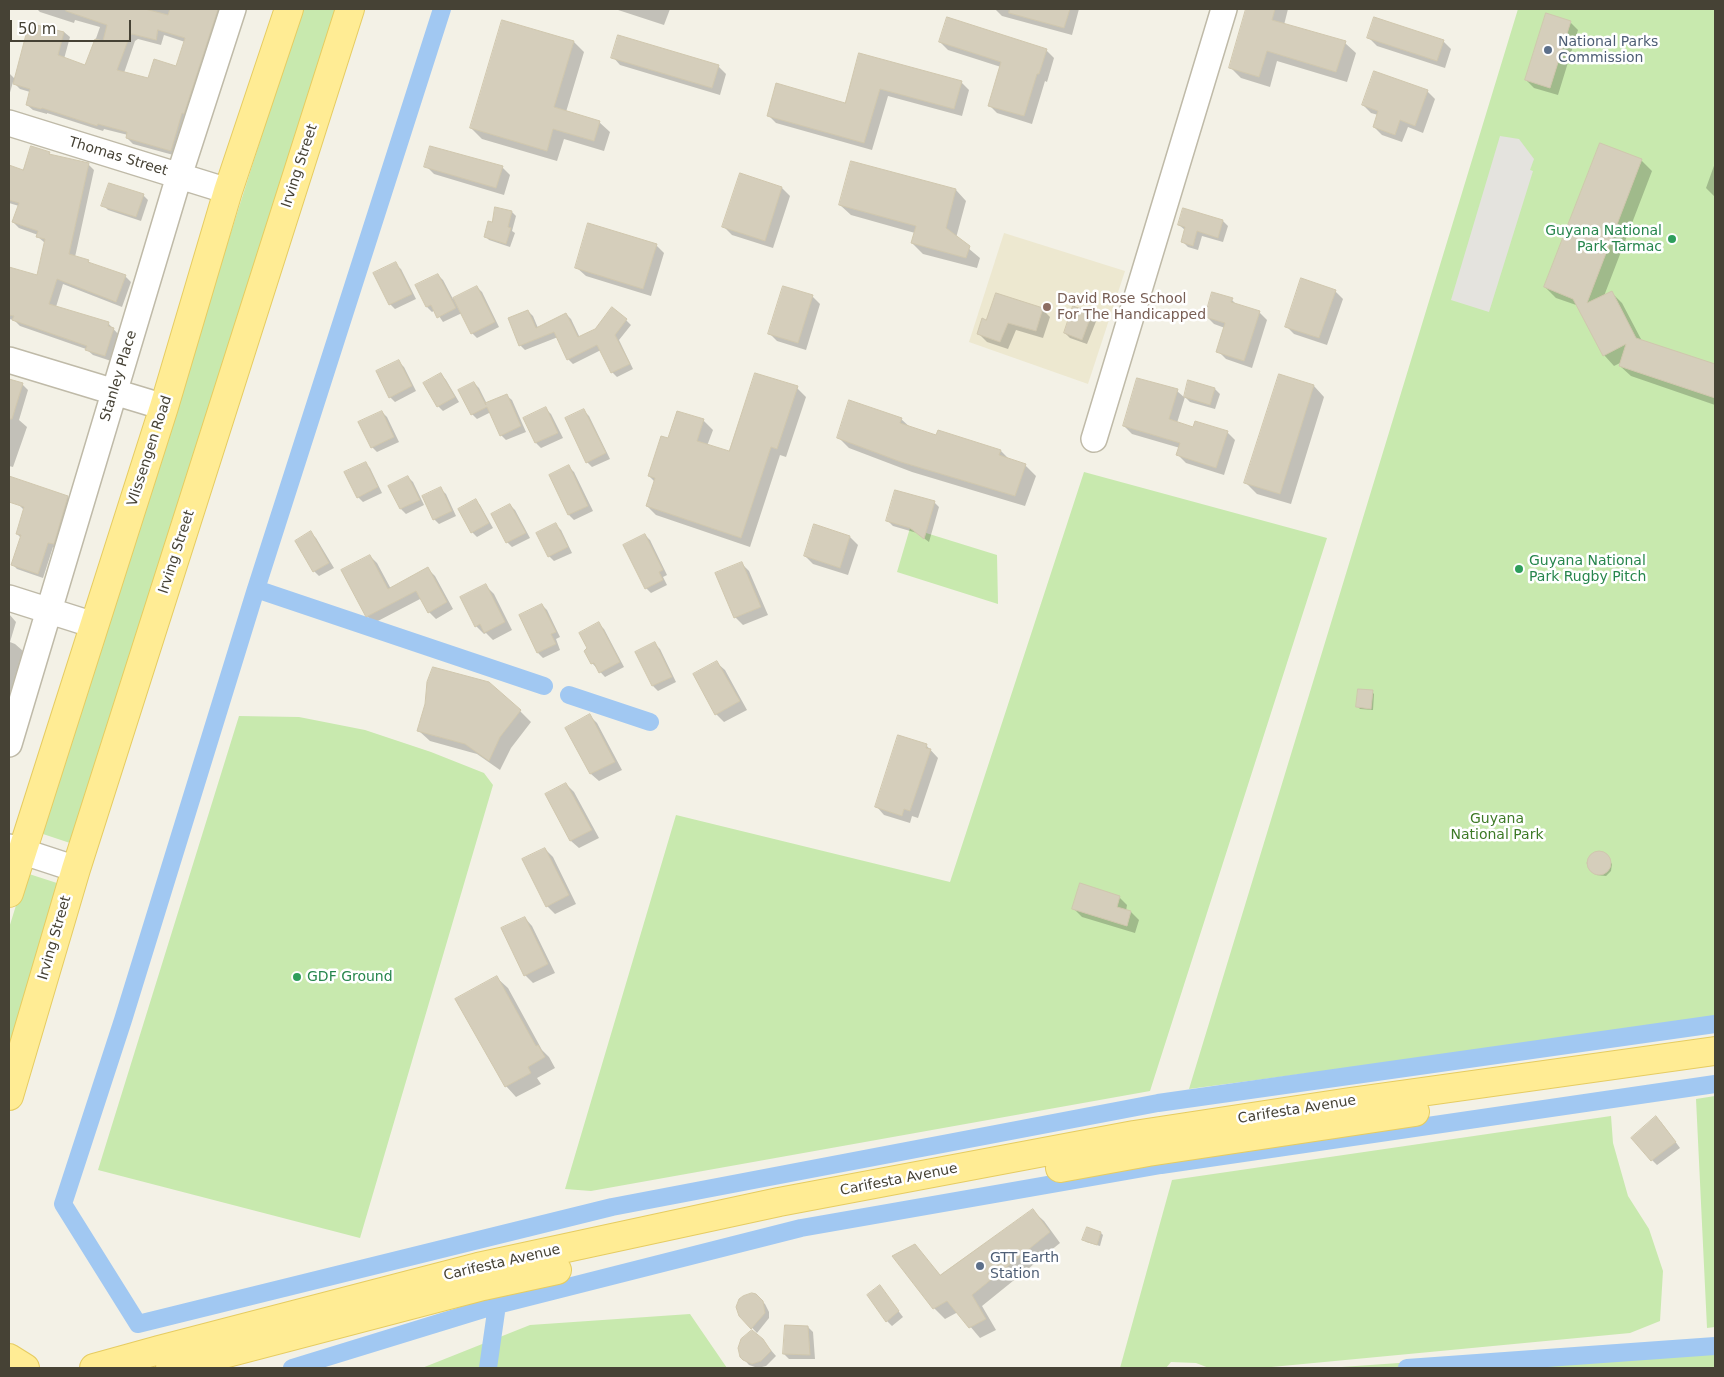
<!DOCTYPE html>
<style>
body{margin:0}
#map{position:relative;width:1724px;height:1377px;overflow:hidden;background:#f3f1e6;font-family:"DejaVu Sans",sans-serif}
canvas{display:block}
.frame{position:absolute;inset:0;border:10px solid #464235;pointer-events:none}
.scale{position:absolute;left:10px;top:20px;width:121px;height:22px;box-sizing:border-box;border:2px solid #464235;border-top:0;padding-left:6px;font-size:15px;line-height:18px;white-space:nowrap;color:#464235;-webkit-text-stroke:4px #fff;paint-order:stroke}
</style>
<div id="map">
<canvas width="1724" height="1377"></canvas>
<div class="frame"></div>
<div class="scale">50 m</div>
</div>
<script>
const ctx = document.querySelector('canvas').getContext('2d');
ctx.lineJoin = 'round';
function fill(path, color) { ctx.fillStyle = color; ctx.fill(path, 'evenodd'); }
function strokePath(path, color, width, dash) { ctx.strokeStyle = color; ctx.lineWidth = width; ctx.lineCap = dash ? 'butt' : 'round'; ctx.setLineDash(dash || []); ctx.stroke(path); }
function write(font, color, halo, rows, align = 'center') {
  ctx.font = font + ' "DejaVu Sans",sans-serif'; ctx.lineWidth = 5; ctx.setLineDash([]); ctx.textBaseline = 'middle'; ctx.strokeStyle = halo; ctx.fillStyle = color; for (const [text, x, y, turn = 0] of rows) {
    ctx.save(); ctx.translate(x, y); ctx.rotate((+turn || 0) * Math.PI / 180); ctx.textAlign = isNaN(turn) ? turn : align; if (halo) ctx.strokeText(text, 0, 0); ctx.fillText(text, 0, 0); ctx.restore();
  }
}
fill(new Path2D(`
 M1004 233 1125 271 1088 384 969 342Z`), '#ede8d0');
fill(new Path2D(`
 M302 9H338L73 844 40 833Z
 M1518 9H1715V1019L1189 1089Z
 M1084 472 1327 538 1150 1091 591 1191 565 1189 676 815 950 882Z
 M910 528 997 555 998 604 897 572Z
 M239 716 299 717 365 730 431 752 484 773 493 785 360 1238 98 1170Z
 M26 873 60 884 9 1049V928Z
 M1715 1096V1327L1707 1328 1696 1099Z
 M1611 1116 1613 1143 1628 1196 1649 1229 1663 1271 1660 1321 1630 1333 1261 1368H1209L1196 1363 1171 1362 1166 1368H1120L1172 1180Z
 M690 1314 727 1368H422L530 1325Z
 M1715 1341V1368H1327Z`), '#c8e9ae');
fill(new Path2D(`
 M1500 136 1519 139 1534 159 1530 170 1533 171 1489 312 1451 300Z`), '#e4e3de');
fill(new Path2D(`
 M37 9H226L177 156 133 144 127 138 128 135 104 129 103 131 47 113V114L33 110 27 105 30 92 20 89 13 82 9 96V73L15 79 30 25 64 32 70 37 64 59 86 67 100 27 75 20 74 23 40 12ZM164 35 185 42 177 68 148 80 124 73 135 41 138 39 161 45Z
 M615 9H670L664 25Z
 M995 9H1079L1072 35 1002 16Z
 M1248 9H1288L1284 25 1345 43 1356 53 1347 82 1277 61 1270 87 1241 78 1230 67Z
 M1570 22 1578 30 1558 95 1534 88 1526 80Z
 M1369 38 1443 41 1451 49 1445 68 1377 46Z
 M574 42 584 52 566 112 599 122 610 132 604 151 564 139 557 161 482 139 471 128Z
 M940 42 1046 50 1054 58 1047 82 1045 81 1032 124 997 113 989 105 1001 67 948 50Z
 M860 55 961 82 969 90 962 116 888 96 872 150 776 123 768 115 846 104Z
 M613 57 718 66 726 74 720 95 620 65Z
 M1427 91 1435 99 1423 133 1408 127 1402 142 1382 135 1374 127 1378 115 1371 113 1363 105Z
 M49 153 52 156 88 164 94 170 75 257 88 261 91 264 125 276 131 282 122 307 63 284 56 307 108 323 119 335 111 361 93 355 86 349 20 326 14 320 9 319V269L38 277 45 243 38 237V235L19 228 13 222 19 206 9 203V167L24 171Z
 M1641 160 1652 171 1604 296 1611 292 1622 303 1642 341 1715 366V405L1631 376 1620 366 1622 362 1614 366 1604 355 1579 306 1556 298 1545 287Z
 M1715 163V197L1706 188Z
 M426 166 502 167 510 175 504 195 434 174Z
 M782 188 790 196 773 248 732 235 724 227Z
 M956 190 966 201 956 238 980 258 977 268 923 254 912 243 915 233 851 215 840 205Z
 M143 195 148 200 141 221 108 210 103 205Z
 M1184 210 1223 221 1228 226 1223 242 1202 236 1198 250 1188 247 1183 242 1185 230 1179 225Z
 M512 212 516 216 512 231 515 233 510 247 489 240 485 236 493 223Z
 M656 245 664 253 651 296 586 276 577 268Z
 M395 264 401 269 416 299 395 309 390 304Z
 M438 275 443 280 453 299 477 287 482 292 499 327 477 338 472 333 462 313 443 322 435 310 432 312 427 307 417 286Z
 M1335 291 1343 299 1327 345 1294 334 1286 326Z
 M812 296 820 304 806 350 777 341 769 333Z
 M1232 300 1238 306 1259 312 1267 320 1252 368 1226 359 1218 351 1225 328 1214 324 1206 316Z
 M1042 309 1050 317 1043 338 1016 330 1008 349 987 342 979 334 987 321Z
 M528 311 533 316 538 328 566 314 571 319 580 338 626 320 631 325 619 340 633 369 617 377 612 372 601 350 573 364 568 359 558 337 525 350 520 345Z
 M1092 314 1097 319 1087 344 1070 338 1065 333Z
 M399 362 404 367 416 391 395 402 390 397Z
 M441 374 446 380 459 402 443 411 438 406Z
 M1280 375 1314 386 1324 397 1291 504 1257 494 1246 483Z
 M9 379 22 384 28 390 19 420 27 427 13 467 9 466Z
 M1189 382 1215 389 1220 394 1215 409 1190 402 1185 397 1177 423 1194 429 1227 432 1235 440 1224 475 1186 463 1178 455 1180 448 1132 434 1124 426 1177 391 1185 398Z
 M474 383 479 388 487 404 506 395 512 400 526 432 506 440 501 435 491 412 477 419 472 414Z
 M797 388 806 397 786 457 780 455 750 547 656 515 647 506 655 482 649 476 669 440 703 420 713 430 707 446 730 453Z
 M546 409 551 414 563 438 541 448 536 443Z
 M584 411 589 416 610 459 592 467 587 462Z
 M382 412 387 417 399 442 377 452 372 447Z
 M901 419 911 428 937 437 1001 451 1010 460 1025 465 1036 476 1025 506 912 472 849 448 838 437Z
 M365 463 370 468 382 493 363 502 358 497Z
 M569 467 574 472 593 511 574 520 569 515 550 476Z
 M408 477 413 482 424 505 406 514 401 509 390 486Z
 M441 489 446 494 456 516 439 524 434 519 424 497Z
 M67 497 73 502 59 549 53 547 43 578 17 569 12 564 21 538 17 534 24 510 19 505Z
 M475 500 480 505 493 528 477 537 472 532Z
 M934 502 939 507 929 542 917 533 893 526 888 521Z
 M510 505 515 510 530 538 512 547 507 542Z
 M556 525 561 530 572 553 554 561 549 556Z
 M311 533 316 538 334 568 319 576 314 571Z
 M645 535 650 540 667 575 663 577 667 585 651 593 646 588Z
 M850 537 858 545 848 575 813 564 805 556Z
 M370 556 377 563 391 589 428 569 435 576 453 609 436 619 429 612 422 598 374 623 367 616Z
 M741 563 749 571 768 615 743 625 735 617Z
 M486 586 494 594 512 630 493 640 486 633 484 634 476 626Z
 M542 605 547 610 560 637 556 639 560 650 543 658 538 653Z
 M9 614 16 622 10 642 15 644 23 651 16 676 22 682 9 710Z
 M599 624 604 629 624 667 605 677 592 663 588 648Z
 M655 644 660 649 676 682 658 691 653 686 637 652Z
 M717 663 725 670 747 710 724 722 716 714Z
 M1372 692 1374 694 1373 710 1360 709 1358 707Z
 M520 711 531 722 511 748 500 770 477 754 430 741 419 731Z
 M589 715 597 723 622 770 599 781 591 774Z
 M926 745 938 758 918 818 912 816 910 823 884 815 877 807Z
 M566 784 574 792 599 838 579 848 571 841 546 795Z
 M545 849 553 857 576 904 555 914 547 906 524 860Z
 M1595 853 1605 855 1612 864 1611 871 1606 876 1596 875 1588 864 1590 857Z
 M1119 897 1127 905 1126 911 1131 912 1139 920 1135 933 1082 917 1074 909Z
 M525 918 532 926 555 973 533 983 525 975Z
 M497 978 508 988 542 1050 549 1057 555 1068 537 1078 541 1084 516 1097 506 1086Z
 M1661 1122 1680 1148 1657 1165 1652 1160Z
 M1033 1211 1044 1221 1060 1243 982 1306 996 1330 980 1338 958 1312 945 1319 934 1308 914 1246 941 1276Z
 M1101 1233 1103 1235 1100 1246 1086 1242 1084 1240Z
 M880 1287 903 1317 892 1326 887 1321Z
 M759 1298 765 1304 769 1312V1318L757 1333 740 1315Z
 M808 1327 813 1332 815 1359H789L784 1354Z
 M762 1340 776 1356 766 1366 758 1368 749 1365 741 1356Z`), '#0003');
strokePath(new Path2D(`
 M442 9 256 589 544 686
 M256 589 123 1020 63 1204 138 1324 612 1207 1158 1103 1715 1024
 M569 695 650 722
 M292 1368 497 1305 801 1228 1161 1165 1715 1084
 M488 1368 497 1305
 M1407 1368 1715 1346`), '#a1c8f2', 18);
const building = new Path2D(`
 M67 9H145L168 15 170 9H218L184 114 182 113 171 151 126 138 127 132 98 124 97 126 42 108 41 109 26 105 30 89 13 84 29 23 64 32 58 55 85 65 95 39 103 41 107 25 66 11ZM158 30 185 38 176 66 154 59 148 78 117 70 130 35 132 34 156 40Z
 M1010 9H1070L1064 28 1009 13Z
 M1246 9H1275L1272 20 1346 41 1336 72 1267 51 1259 77 1229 68Z
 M1546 13 1571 21 1550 88 1525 80Z
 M947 17 1047 49 1039 74H1037L1024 116 988 106 1001 62 939 42Z
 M1374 17 1444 40 1437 61 1367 38Z
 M502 20 574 41 554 107 600 121 594 141 553 129 547 151 470 128Z
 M618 35 719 65 712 88 611 58Z
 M859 53 962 81 954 109 880 89 864 143 767 116 776 83 845 103Z
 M1374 71 1428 90 1415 126 1400 120 1395 135 1373 127 1378 111 1362 105Z
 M1600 143 1642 159 1587 303 1612 291 1636 338 1715 364V398L1619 366 1626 344 1603 356 1573 299 1544 287Z
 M31 146 50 152 49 154 89 163 69 254 89 260 88 262 126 275 116 302 57 279 49 304 109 322 108 326 114 328 105 356 85 350 87 346 12 320 14 316 9 315V267L37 275 45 239 36 237 38 231 12 222 19 203 9 200V165L23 170Z
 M430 146 503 166 496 188 424 167Z
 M851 161 956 189 946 228 970 246 966 258 911 243 916 226 839 205Z
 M740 173 782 187 765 241 722 227Z
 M109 183 144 194 136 217 101 206Z
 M495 207 512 211 508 227 511 228 506 244 484 237 488 221 492 222Z
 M1183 208 1223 220 1218 238 1197 231 1193 246 1181 242 1185 227 1178 225Z
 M588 223 657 244 643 289 575 268Z
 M396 262 412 294 389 305 373 273Z
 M438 274 456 308 437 318 431 305 426 307 415 285Z
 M1301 278 1336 290 1319 338 1285 327Z
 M477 286 495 322 471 334 453 298Z
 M783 286 813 295 798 343 768 334Z
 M1212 292 1233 298 1231 302 1260 311 1244 361 1216 352 1225 323 1205 317Z
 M996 293 1043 308 1036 331 1008 323 1000 342 977 334 982 318 986 320Z
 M1073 306 1092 313 1082 340 1064 333Z
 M612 307 627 319 615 335 630 364 611 373 597 345 567 360 554 332 519 346 508 318 528 310 536 328 566 313 578 337 595 329Z
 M399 360 412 386 389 398 376 371Z
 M441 373 455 397 437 407 423 383Z
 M755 373 798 386 777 449 771 447 741 538 646 506 655 478 648 476 661 436 668 438 677 411 704 419 697 441 729 451Z
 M1279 374 1314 385 1280 494 1244 483Z
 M1137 378 1178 389 1169 419 1193 427 1195 421 1228 431 1216 468 1176 455 1180 443 1123 426Z
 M9 379 23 383 12 419H9Z
 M1188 380 1215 388 1210 405 1184 397Z
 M474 382 486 405 485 403 507 394 521 426 500 436 487 407 471 415 458 390Z
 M849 400 902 418 900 423 936 435 938 430 1001 450 999 455 1026 464 1015 496 901 462 837 438Z
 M546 407 558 433 535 443 523 418Z
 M584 409 606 453 586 463 565 418Z
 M382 411 394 437 371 448 358 422Z
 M366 462 378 487 357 498 344 472Z
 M569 465 588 506 568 515 549 475Z
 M9 476 68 496 54 544 48 543 38 574 11 565 21 535 16 534 24 507 9 502Z
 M408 476 420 500 400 509 388 486Z
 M441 487 452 511 433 520 422 496Z
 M895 490 935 501 924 539 910 528 886 521Z
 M476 499 489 523 471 533 458 509Z
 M510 504 526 533 506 543 491 514Z
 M556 523 568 547 548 557 536 533Z
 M814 524 850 536 840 568 804 556Z
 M311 531 329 563 313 572 295 541Z
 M645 534 663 570 659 572 663 580 645 589 623 545Z
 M370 555 388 589 428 567 447 602 428 613 416 591 366 617 341 570Z
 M742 562 761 607 734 618 715 573Z
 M486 584 505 622 484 633 480 624 475 627 460 597Z
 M542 604 556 632 551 634 556 644 537 653 519 615Z
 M599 622 620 662 599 673 594 663 591 664 584 651 587 648 579 633Z
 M655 642 672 677 652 686 635 652Z
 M717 661 740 701 715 715 693 674Z
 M433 667 489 682 521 710 500 737 489 761 465 744 417 731 425 704 427 682Z
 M1358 689 1373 690 1371 709 1356 707Z
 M590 714 615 762 590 774 565 728Z
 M898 735 927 744 926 748 931 749 910 811 904 809 902 816 875 807Z
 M566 783 592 830 570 841 545 794Z
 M545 848 569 895 546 907 522 859Z
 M1587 863a12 12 0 1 1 24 0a12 12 0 1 1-24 0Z
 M1080 883 1120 896 1117 907 1131 911 1127 926 1072 909Z
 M525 917 548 964 524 976 501 928Z
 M497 976 536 1046 538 1045 545 1057 528 1067 531 1073 505 1087 455 999Z
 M1656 1116 1676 1142 1651 1161 1631 1138Z
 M1033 1209 1050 1232 972 1295 986 1319 969 1328 947 1301 933 1309 892 1256 915 1244 940 1275Z
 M1087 1227 1101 1232 1097 1245 1082 1240Z
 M880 1285 899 1311 886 1322 867 1295Z
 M752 1293 756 1294 763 1301 765 1313 751 1329 739 1316 736 1307 739 1299 743 1296Z
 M785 1325 808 1326 810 1355 783 1354Z
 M752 1330 763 1339 771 1351 761 1361 752 1364 743 1360 740 1357 738 1348 741 1339Z`);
fill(building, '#d5cebb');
strokePath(building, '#d0c7ae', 1);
const minor = new Path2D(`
 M9 123 228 191
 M9 360 164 407
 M1094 439 1224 9
 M9 598 94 625
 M9 744 179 176 233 9
 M9 847 76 869`);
const major = new Path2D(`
 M9 893 164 407 228 191 289 9
 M9 1096 76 869 350 9
 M1060 1168 1148 1152 1415 1112
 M9 1358 25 1368
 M94 1368 159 1350 478 1267 779 1202 1134 1135 1350 1102 1715 1051
 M170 1368 483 1286 557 1270`);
strokePath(minor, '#bfbaa8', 28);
strokePath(major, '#e6cc61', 30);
strokePath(minor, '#fff', 25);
strokePath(major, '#ffec94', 28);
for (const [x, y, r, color] of [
 [1548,50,5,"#5c6f8a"],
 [1672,239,5,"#2e9e5b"],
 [1047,307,5,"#8d6e63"],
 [1519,569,5,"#2e9e5b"],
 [297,977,5,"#2e9e5b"],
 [980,1266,5,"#5c6f8a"]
]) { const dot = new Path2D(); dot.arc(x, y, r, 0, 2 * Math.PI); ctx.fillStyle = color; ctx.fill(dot); strokePath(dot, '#fff', 2); }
write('14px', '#4e5e75', '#fff', [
 ["National Parks",1558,42],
 ["Commission",1558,58],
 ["GTT Earth",990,1258],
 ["Station",990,1274]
], 'left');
write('14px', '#464235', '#fff', [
 ["Thomas Street",118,157,17],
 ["Irving Street",300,166,-72],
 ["Stanley Place",119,376,-73],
 ["Vlissengen Road",150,451,-72],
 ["Irving Street",177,552,-72],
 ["Irving Street",55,938,-74],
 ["Carifesta Avenue",1297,1110,-9],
 ["Carifesta Avenue",899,1180,-11],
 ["Carifesta Avenue",502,1263,-13]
]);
write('14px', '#27864d', '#fff', [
 ["Guyana National",1662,231,"right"],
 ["Park Tarmac",1662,247,"right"],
 ["Guyana National",1529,561],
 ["Park Rugby Pitch",1529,577],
 ["GDF Ground",307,977]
], 'left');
write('14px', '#785e54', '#fff', [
 ["David Rose School",1057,299],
 ["For The Handicapped",1057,315]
], 'left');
write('14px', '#3e7a27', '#fff', [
 ["Guyana",1497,819],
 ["National Park",1497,835]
]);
</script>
